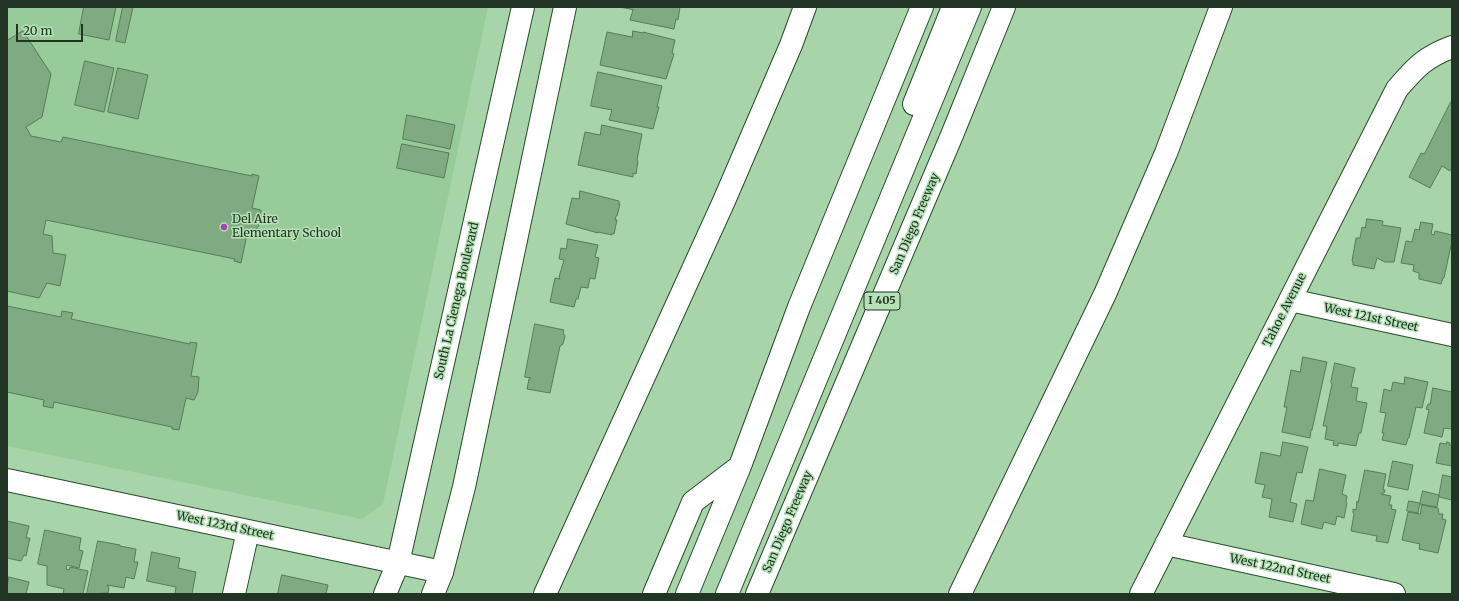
<!DOCTYPE html>
<style>
body{margin:0}
#map{position:relative;width:1459px;height:601px;overflow:hidden;background:#a7d4a9;font-family:Merriweather,serif}
canvas{display:block}
.frame{position:absolute;inset:0;border:8px solid #223423;pointer-events:none}
.scale{position:absolute;left:16px;top:24px;width:67px;height:18px;box-sizing:border-box;border:2px solid #223423;border-top:0;padding-left:5px;font-size:12px;line-height:14px;white-space:nowrap;color:#223423;-webkit-text-stroke:3px #b4e1b5;paint-order:stroke}
</style>
<div id="map">
<canvas width="1459" height="601"></canvas>
<div class="frame"></div>
<div class="scale">20 m</div>
</div>
<script>
const ctx = document.querySelector('canvas').getContext('2d');
ctx.lineJoin = 'round';
function fill(path, color) { ctx.fillStyle = color; ctx.fill(path, 'evenodd'); }
function strokePath(path, color, width, dash) { ctx.strokeStyle = color; ctx.lineWidth = width; ctx.lineCap = dash ? 'butt' : 'round'; ctx.setLineDash(dash || []); ctx.stroke(path); }
function write(font, color, halo, rows, align = 'center') {
  ctx.font = font + ' Merriweather,serif'; ctx.lineWidth = 3; ctx.setLineDash([]); ctx.textBaseline = 'middle'; ctx.strokeStyle = halo; ctx.fillStyle = color; for (const [text, x, y, turn = 0] of rows) {
    ctx.save(); ctx.translate(x, y); ctx.rotate((+turn || 0) * Math.PI / 180); ctx.textAlign = isNaN(turn) ? turn : align; if (halo) ctx.strokeText(text, 0, 0); ctx.fillText(text, 0, 0); ctx.restore();
  }
}
fill(new Path2D(`
 M7 7H488L383 504 362 519 7 446Z`), '#98cb9a');
const building = new Path2D(`
 M84 7H116L109 40 79 34Z
 M123 7H133L125 43 116 41Z
 M620 7H680L678 20 676 19 674 29 630 20 633 10Z
 M23 31 51 74 42 117 26 127 31 136 61 142 63 137 252 176V174L259 176 252 208 261 210 260 221 256 232 248 230 241 263 234 261 235 259 46 220 43 234 52 236 53 253 66 255 60 286 47 283 39 298 7 291V41Z
 M633 31 643 33V32L675 40 672 53 674 54 666 79 600 65 607 32 632 37Z
 M85 61 114 68 104 112 75 105Z
 M118 68 148 75 138 119 108 112Z
 M598 72 662 86 657 107H659L653 129 609 120 612 110 591 106Z
 M1451 102H1452V167L1450 171 1442 166 1430 188 1409 177 1421 153 1424 154Z
 M407 115 455 125 450 149 403 139Z
 M602 125 642 134 637 160 638 161 636 174 633 173V177L578 165 585 132 600 135Z
 M402 144 449 153 444 178 397 168Z
 M580 191 619 201V204H620L617 216H616L615 220H617L614 234 612 233V235L598 232V233L566 224 572 198 579 199Z
 M1367 219 1383 221 1382 225 1401 228 1394 262H1385L1377 258 1374 269 1353 265V262L1352 261 1356 238H1360L1362 227 1365 228Z
 M1421 222 1433 224 1431 234 1434 235 1435 231 1452 235V241L1444 278H1443L1441 284 1419 279V273L1413 271 1414 265 1401 263 1406 241 1412 242 1415 229 1419 230Z
 M568 239 598 245 595 257 599 258 595 279 590 278 588 288 581 287 578 299H576L574 307 550 302 555 278 560 279V278L559 277 564 260 559 259 561 248 566 249Z
 M7 306 61 317 62 311 73 313 71 319 190 344V342L197 343 191 376 199 377 198 392 194 400 186 398 179 430 172 429V427L54 402 53 408 43 406 44 400 7 392Z
 M535 324 564 330 563 333 565 336 563 344 560 346 550 393 527 389 529 379H530L531 378 525 377Z
 M1303 357 1327 362 1312 430H1311L1310 438 1282 432 1287 407H1284L1291 370 1300 372Z
 M1335 363 1355 368 1351 387 1358 388 1356 401 1367 403 1361 433H1359L1356 446 1338 443V446L1333 445 1334 441 1325 439 1327 426H1323L1332 384 1331 383Z
 M1405 377 1428 382 1422 408 1416 407 1409 438H1408L1406 445 1382 440 1384 433H1382L1386 413 1380 412 1384 389 1391 391 1393 382 1404 384Z
 M1433 388 1452 392V431V429L1444 428 1442 437 1424 433 1429 410 1426 409 1428 404H1430Z
 M1283 442 1308 447 1302 473 1297 472 1290 502 1297 504 1293 522 1269 517 1272 499 1262 497 1265 485 1255 483 1261 452 1280 456Z
 M1447 442 1450 443 1449 445H1452V466L1436 463 1440 443 1446 444Z
 M1393 461 1413 465 1408 490 1388 486Z
 M1320 469 1346 475 1342 494 1347 496 1346 502 1347 503 1344 518 1337 516 1335 525 1324 522 1322 529 1301 524 1306 500 1313 501Z
 M1365 470 1386 474 1383 490H1385L1384 493H1382L1381 494 1391 496 1389 505H1392L1391 509 1396 510 1388 543 1376 541 1377 536 1351 531 1354 514 1353 513V509L1356 510 1357 501 1358 502Z
 M1443 475 1452 477V500L1439 497Z
 M1423 491 1439 495 1437 507 1420 504Z
 M1409 501 1420 503 1418 513 1407 511Z
 M1422 505 1438 508 1439 514H1443L1442 519 1446 520 1438 553 1419 549 1420 544 1402 540 1408 512 1420 514Z
 M7 521 29 526 26 538H30L26 556 24 555 21 561 7 558Z
 M45 530 81 538 79 550 83 551 79 568 67 565 66 569 69 570 70 567 88 571 83 594H63L64 589 47 585V566L38 564Z
 M98 541 120 545V546L136 549 134 562H138L134 579 126 577 124 588 107 585V586L109 587 108 593 87 594Z
 M152 552 180 558 178 568 196 572 192 594H175L176 587 147 581Z
 M282 575 328 585 326 594H278Z
 M9 577 29 582 26 594H7Z`);
fill(building, '#80ab82');
strokePath(building, '#547d56', 1);
const street = new Path2D(`
 M1290 300 1452 335
 M7 480 442 572
 M1166 544 1394 594
 M234 594 248 531
 M1141 594 1397 89C1416 67 1425 57 1452 47`);
const secondary = new Path2D(`
 M385 594 398 563 523 7
 M433 594 442 572 464 487 565 7`);
const highway = new Path2D(`
 M914 104 953 7
 M545 594 724 201 791 45 805 7
 M654 594 693 502 739 467
 M687 594 740 466 799 307 922 7
 M727 594 970 7
 M757 594 952 135 1004 7
 M960 594 1105 294 1166 153 1221 7`);
strokePath(street, '#274e2a', 24);
strokePath(secondary, '#274e2a', 24);
strokePath(highway, '#274e2a', 24);
strokePath(street, '#fff', 22);
strokePath(secondary, '#fff', 22);
strokePath(highway, '#fff', 22);
for (const [x, y, r, color] of [
 [224,227,4,"#a645ab"]
]) { const dot = new Path2D(); dot.arc(x, y, r, 0, 2 * Math.PI); ctx.fillStyle = color; ctx.fill(dot); strokePath(dot, '#b4e1b5', 1.5); }
for (const [x, y, w] of [
 [882,301,36]
]) { const box = new Path2D(); box.roundRect(x - w / 2, y - 9, w, 18, 3); ctx.fillStyle = '#b4e1b5'; ctx.fill(box); strokePath(box, '#223423', 1); }
write('bold 11px', '#223423', null, [
 ["I 405",882,301]
]);
write('12px', '#223423', '#b4e1b5', [
 ["Del Aire",232,220],
 ["Elementary School",232,234]
], 'left');
write('12px', '#223423', '#b4e1b5', [
 ["San Diego Freeway",915,224,-67],
 ["South La Cienega Boulevard",457,301,-77],
 ["Tahoe Avenue",1285,310,-63],
 ["West 121st Street",1371,318,12],
 ["San Diego Freeway",788,522,-67],
 ["West 123rd Street",225,526,12],
 ["West 122nd Street",1280,569,12]
]);
</script>
